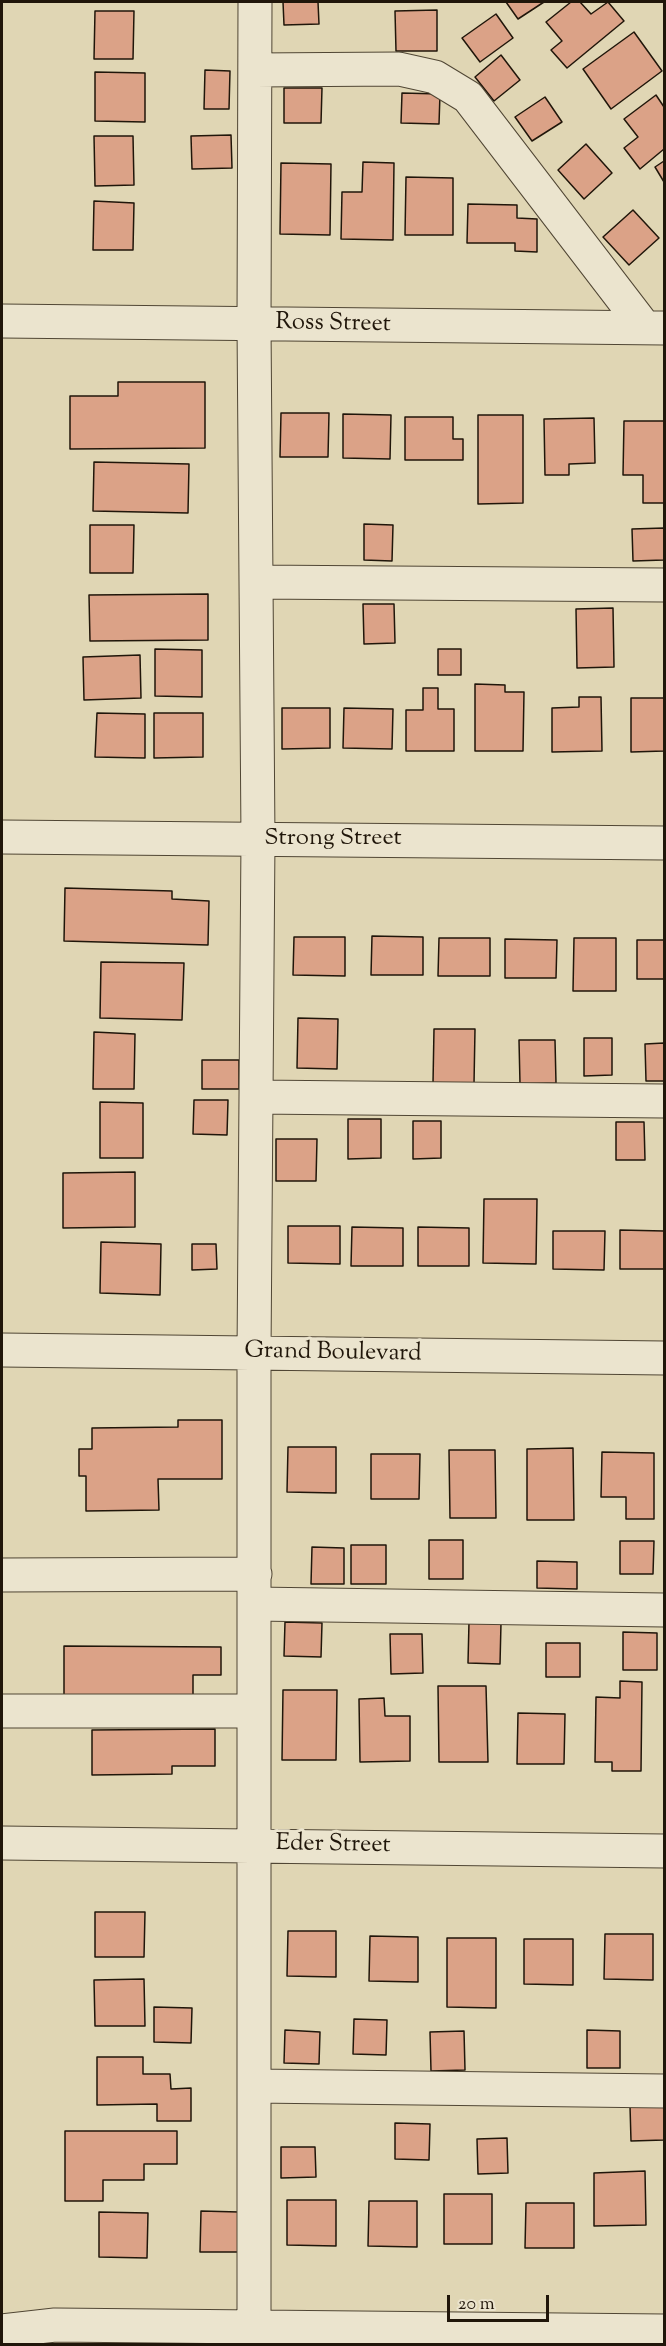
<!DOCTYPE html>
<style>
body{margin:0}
#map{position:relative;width:666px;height:2346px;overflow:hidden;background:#e0d6b4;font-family:"Sorts Mill Goudy",serif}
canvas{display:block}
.frame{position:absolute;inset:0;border:3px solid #20160a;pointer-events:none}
.scale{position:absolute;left:447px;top:2295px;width:102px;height:27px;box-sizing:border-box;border:3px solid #20160a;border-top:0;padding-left:8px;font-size:18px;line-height:21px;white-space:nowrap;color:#20160a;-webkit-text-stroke:4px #ebe4ce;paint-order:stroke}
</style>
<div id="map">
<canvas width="666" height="2346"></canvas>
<div class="frame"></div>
<div class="scale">20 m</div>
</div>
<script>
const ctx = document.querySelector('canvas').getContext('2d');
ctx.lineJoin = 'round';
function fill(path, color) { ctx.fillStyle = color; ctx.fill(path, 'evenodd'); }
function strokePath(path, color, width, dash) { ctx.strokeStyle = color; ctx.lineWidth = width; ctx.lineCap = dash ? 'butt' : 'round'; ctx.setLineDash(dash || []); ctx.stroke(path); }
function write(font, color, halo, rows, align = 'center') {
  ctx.font = font + ' "Sorts Mill Goudy",serif'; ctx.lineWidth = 6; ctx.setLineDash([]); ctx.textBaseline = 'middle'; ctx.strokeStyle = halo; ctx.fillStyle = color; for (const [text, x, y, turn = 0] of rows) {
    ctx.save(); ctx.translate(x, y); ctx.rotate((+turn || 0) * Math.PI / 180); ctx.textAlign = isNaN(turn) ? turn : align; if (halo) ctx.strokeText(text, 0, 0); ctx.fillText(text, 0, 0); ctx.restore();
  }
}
const building = new Path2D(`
 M283 2H318L319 24 284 25Z
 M506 2H544L518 19Z
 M571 2H580L591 14 608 2 624 21 567 68 551 50 562 41 546 22Z
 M437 10V51H396L395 11Z
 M95 11H134L133 59H94Z
 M496 14 513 38 480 62 462 38Z
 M634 32 662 71 611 109 583 69Z
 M501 55 520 80 494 101 475 77Z
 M205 70 230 71 229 109H204Z
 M95 72 145 73V122L95 121Z
 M284 88H322L321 123H284Z
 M402 93 440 94 439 124 401 123Z
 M656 95 664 107V149L640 169 624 148 638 137 624 119Z
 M545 97 562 122 532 141 515 117Z
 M231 135 232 168 192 169 191 136Z
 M94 136H133L134 185 95 186Z
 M586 144 612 173 584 199 558 170Z
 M664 161V182L655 167Z
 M363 162 394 163 393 240 341 239 342 192H362Z
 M281 163 331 164 330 235 280 234Z
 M406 177 453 178V235H405Z
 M94 201 134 203 133 250H93Z
 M468 204 517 205V218L537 219V252L515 251V243H467Z
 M633 210 659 238 629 265 603 237Z
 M118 382H205V448L70 449V396H118Z
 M281 413H329L328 457H280Z
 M343 414 391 415 390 459 343 458Z
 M478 415H523V503L478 504Z
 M405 417H453V439H463V460H405Z
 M594 418 595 463 569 464V475H545L544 419Z
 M624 421H664V503H643V475H623Z
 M94 462 189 464 188 513 93 511Z
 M364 524 393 525 392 561 364 560Z
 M90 525H134L133 573H90Z
 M664 528V560L633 561 632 529Z
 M208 594V640L90 641 89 595Z
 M363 604H394L395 643 364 644Z
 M613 608 614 667 577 668 576 609Z
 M155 649 202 650V697L155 696Z
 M438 649H461V675H438Z
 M140 655 141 698 84 700 83 657Z
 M475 684 505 685V692H524L523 751H475Z
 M423 688H438V709H454V751H406V710H423Z
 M579 697H601L602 751 552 752V708L579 707Z
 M631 698H664V751L631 752Z
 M282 708H330V748L282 749Z
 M344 708 393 709 392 749 343 748Z
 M97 713 145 714V758L95 757Z
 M154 713H203V757L154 758Z
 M65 888 172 891V899L209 901 208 945 64 941Z
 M372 936 423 937V975H371Z
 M294 937H345V976L293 975Z
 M439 938H490V976H438Z
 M574 938H616V991H573Z
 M505 939 557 940 556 978H505Z
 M637 940H664V979H637Z
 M101 962 184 963 182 1020 100 1018Z
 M298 1018 338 1019 337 1069 297 1068Z
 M434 1029H475L474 1084 433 1083Z
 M94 1032 135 1034 134 1089H93Z
 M584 1038H612V1075L584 1076Z
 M519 1040H555L556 1083 520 1084Z
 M664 1043V1081H646L645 1044Z
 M202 1060H239V1089H202Z
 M194 1100H228L227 1135 193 1134Z
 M100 1102 143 1103V1158H100Z
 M348 1119H381V1158L348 1159Z
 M413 1121H441V1158L413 1159Z
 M616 1122H644L645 1160H616Z
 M276 1139H317L316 1181H276Z
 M135 1172V1227L63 1228V1173Z
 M484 1199H537L536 1264 483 1263Z
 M288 1226H340V1264L288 1263Z
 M352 1227 403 1228V1266H351Z
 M418 1227 469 1228V1266H418Z
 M620 1230 664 1231V1269H620Z
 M553 1231H605L604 1270 553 1269Z
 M101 1242 161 1244 160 1295 100 1293Z
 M192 1244H216L217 1269 192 1270Z
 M178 1420H222V1479H158L159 1510 86 1511V1476H79V1449H92V1428L178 1427Z
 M288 1447H336V1493L287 1492Z
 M573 1448 574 1520H527V1449Z
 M449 1450H495L496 1518H450Z
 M602 1452 654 1453V1519H626V1497H601Z
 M371 1454H420L419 1499H371Z
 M429 1540H463V1579H429Z
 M620 1541H654L653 1574H620Z
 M351 1545H386V1584H351Z
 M312 1547 344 1548V1584H311Z
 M537 1561 577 1562V1589L537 1588Z
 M285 1622 322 1623 321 1657 284 1656Z
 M469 1622 501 1623 500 1664 468 1663Z
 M623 1632 657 1633V1670H623Z
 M390 1634H422L423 1673 391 1674Z
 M546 1643H580V1677H546Z
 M64 1646 221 1647V1675H193V1700H64Z
 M620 1681 642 1682 641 1771H612V1762H595L596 1697 620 1698Z
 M438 1686H486L488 1762H439Z
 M283 1690H337L336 1760H282Z
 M384 1698 385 1716H410V1761L360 1762 359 1699Z
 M518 1713 565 1714 564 1764H517Z
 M215 1729V1766H172V1774L92 1775V1730Z
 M95 1912H145L144 1957H95Z
 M288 1931H336V1977L287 1976Z
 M605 1934H653V1980L604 1979Z
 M370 1936 418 1937V1982L369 1981Z
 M447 1938H496V2008L447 2007Z
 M524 1939H573V1985L524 1984Z
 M144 1979 145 2026H95L94 1980Z
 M154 2007 192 2008 191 2043 154 2042Z
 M354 2019 387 2020 386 2055 353 2054Z
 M285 2030 320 2032 319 2064 284 2063Z
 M587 2030 620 2031V2068H587Z
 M464 2031 465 2070 431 2071 430 2032Z
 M97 2057H143V2074H170L171 2089 191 2088V2121H157V2104L97 2105Z
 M630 2106H664V2140L631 2141Z
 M395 2123 430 2124 429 2160 395 2159Z
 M65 2131H177V2164H144V2180H103V2201H65Z
 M507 2138 508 2173 478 2174 477 2139Z
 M281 2147H315L316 2177 281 2178Z
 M645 2171 646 2225 594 2226V2173Z
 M444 2194H492V2244H444Z
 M287 2200H336V2246L287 2245Z
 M369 2201H417V2247L368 2246Z
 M526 2203H574V2248H525Z
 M201 2211 239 2212 238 2252H200Z
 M99 2212 148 2213 147 2258 99 2257Z`);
fill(building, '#dba287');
strokePath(building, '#20160a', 1.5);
const minor = new Path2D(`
 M255 70 399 69 435 77 468 97 645 328
 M2 321 664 328
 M256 582 664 585
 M2 837 664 843
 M256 1097 664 1101
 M2 1350 664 1358
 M2 1575 255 1574
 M255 1604 664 1610
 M2 1711H254
 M2 1843 664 1851
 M255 2086 664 2091
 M2 2331 55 2325 664 2331
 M254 2344V1353L258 839 254 324 255 2`);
strokePath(minor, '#504634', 35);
strokePath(minor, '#ebe4ce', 33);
write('24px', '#20160a', '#ebe4ce', [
 ["Ross Street",333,325,1],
 ["Strong Street",333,840],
 ["Grand Boulevard",333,1354,1],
 ["Eder Street",333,1846,1]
]);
</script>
